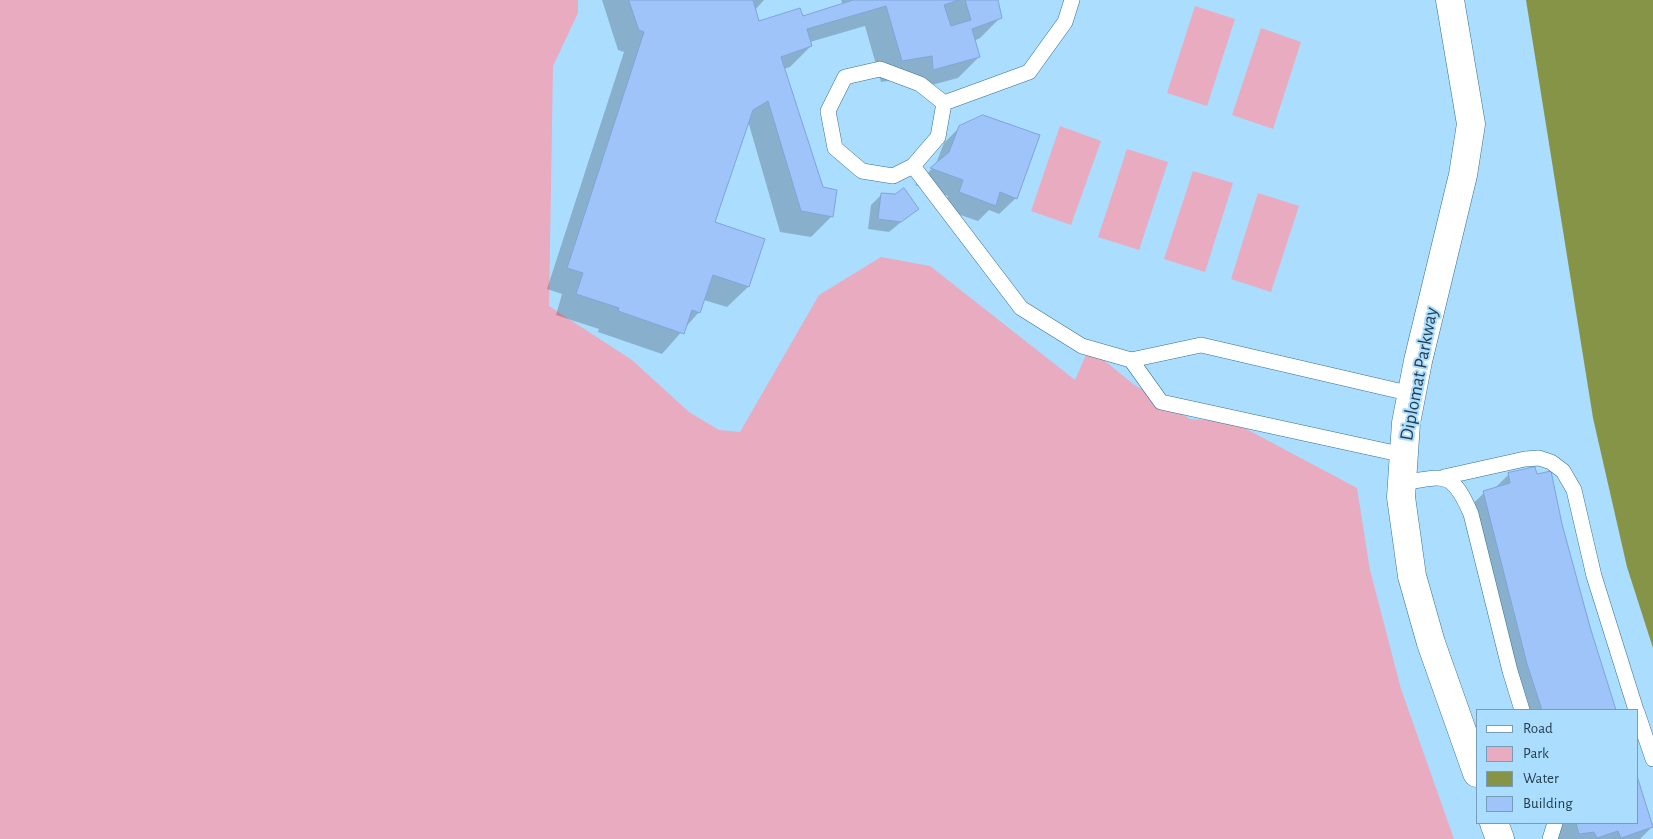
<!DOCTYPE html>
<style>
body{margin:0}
#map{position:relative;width:1653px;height:839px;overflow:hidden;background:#abddff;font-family:"Alegreya Sans",sans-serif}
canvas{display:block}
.legend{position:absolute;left:1476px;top:709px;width:162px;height:115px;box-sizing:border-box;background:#abddff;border:1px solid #759db8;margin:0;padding:6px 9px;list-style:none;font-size:15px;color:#233d4d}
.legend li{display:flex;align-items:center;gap:10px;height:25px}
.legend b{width:25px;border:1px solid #759db8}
</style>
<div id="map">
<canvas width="1653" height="839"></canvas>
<ul class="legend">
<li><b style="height:6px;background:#fff"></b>Road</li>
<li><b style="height:14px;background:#e9abbf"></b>Park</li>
<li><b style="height:14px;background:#869448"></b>Water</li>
<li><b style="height:14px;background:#9fc4fa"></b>Building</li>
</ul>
</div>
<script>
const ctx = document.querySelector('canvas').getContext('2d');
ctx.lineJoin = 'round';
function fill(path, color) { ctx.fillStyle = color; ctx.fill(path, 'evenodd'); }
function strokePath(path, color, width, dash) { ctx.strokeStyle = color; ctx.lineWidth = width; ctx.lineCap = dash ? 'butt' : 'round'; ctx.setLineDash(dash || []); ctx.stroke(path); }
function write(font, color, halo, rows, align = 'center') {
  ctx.font = font + ' "Alegreya Sans",sans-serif'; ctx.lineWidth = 4; ctx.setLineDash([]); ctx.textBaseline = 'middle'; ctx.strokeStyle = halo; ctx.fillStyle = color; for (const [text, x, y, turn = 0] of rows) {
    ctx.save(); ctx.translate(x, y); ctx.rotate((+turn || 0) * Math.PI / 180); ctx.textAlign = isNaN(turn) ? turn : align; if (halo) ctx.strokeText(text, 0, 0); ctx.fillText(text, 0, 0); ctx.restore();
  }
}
fill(new Path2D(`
 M0 0H578V13L553 66 549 306 632 360 689 412 719 430 740 432 819 295 881 257 930 266 1075 380 1089 348 1133 384 1190 419 1233 422 1357 488 1370 570 1401 689 1454 839H0Z
 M1195 6 1235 19 1207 106 1167 93Z
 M1261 28 1301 42 1273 129 1232 115Z
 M1060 126 1101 141 1071 225 1031 211Z
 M1127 149 1168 162 1139 250 1098 237Z
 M1193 171 1233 183 1205 272 1164 259Z
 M1258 193 1299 206 1271 292 1231 279Z`), '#e9abbf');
fill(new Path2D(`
 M1526 0H1653V648L1627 567 1593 418Z`), '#869448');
fill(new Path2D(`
 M602 0H764L755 10 759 22 802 17 843 5 841 0H997L1001 17 980 38 974 41 979 57 958 78 913 90 912 77 881 82 865 26 810 42 811 46 790 67 784 69 832 216 811 237 780 232 748 121 713 223 748 287 727 307 704 300 699 312 662 354 598 332 599 329 556 315 562 294 547 289 624 52 618 50Z
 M960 127 1016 198 999 214 989 210 978 221 943 209 948 196 915 185 935 166 944 143Z
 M882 194 917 209 889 232 868 229 871 205Z
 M1509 474 1536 476 1561 524 1614 710H1515L1463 513 1484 493 1493 490Z
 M1637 778 1653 826 1640 839H1554L1549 823H1637Z`), '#0003');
const building = new Path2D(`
 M629 0H753L759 21 800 8 803 16 853 0H959L944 5 951 26 971 20 965 0H998L1002 18 972 29 980 57 933 70 932 56 902 61 886 6 807 29 812 46 781 57 823 187 837 190 833 217 801 211 768 101 753 110 715 222 765 239 749 287 713 275 700 313 692 310 684 334 618 311 619 308 576 294 583 273 567 268 644 32 639 30Z
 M983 115 1040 135 1017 199 1000 192 996 206 959 192 963 180 930 168 949 152 959 126Z
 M904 188 919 209 901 222 878 219 881 193 895 194Z
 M1535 467 1537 474 1551 471 1562 524 1590 627 1616 710H1542L1527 664 1483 491 1510 483 1508 473Z
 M1637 776 1653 827 1621 838 1618 831 1597 838 1594 832 1579 834 1576 823H1637Z`);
fill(building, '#9fc4fa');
strokePath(building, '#80a3d8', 1);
const service = new Path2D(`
 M1072 0 1065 22 1029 72 944 103 938 137 913 166 1021 308 1082 346 1131 360 1201 345 1412 394
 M913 166 893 176 862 171 835 148 828 111 845 77 880 69 920 84 944 103
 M1131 360 1161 402 1404 455
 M1444 477 1525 459 1539 458 1551 462 1563 471 1574 490 1594 576 1636 710
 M1402 483C1445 476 1452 470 1471 514L1510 671 1522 710
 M1637 712 1653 759
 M1550 839 1555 823`);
const tertiary = new Path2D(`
 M1450 0 1471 124 1463 175 1418 361 1406 423 1401 497 1412 576 1431 643 1477 773
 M1494 823 1500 839`);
strokePath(service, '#327096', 16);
strokePath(tertiary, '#327096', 29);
strokePath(service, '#fff', 15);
strokePath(tertiary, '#fff', 28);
write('19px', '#233d4d', '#abddff', [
 ["Diplomat Parkway",1419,374,-79]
]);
</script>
